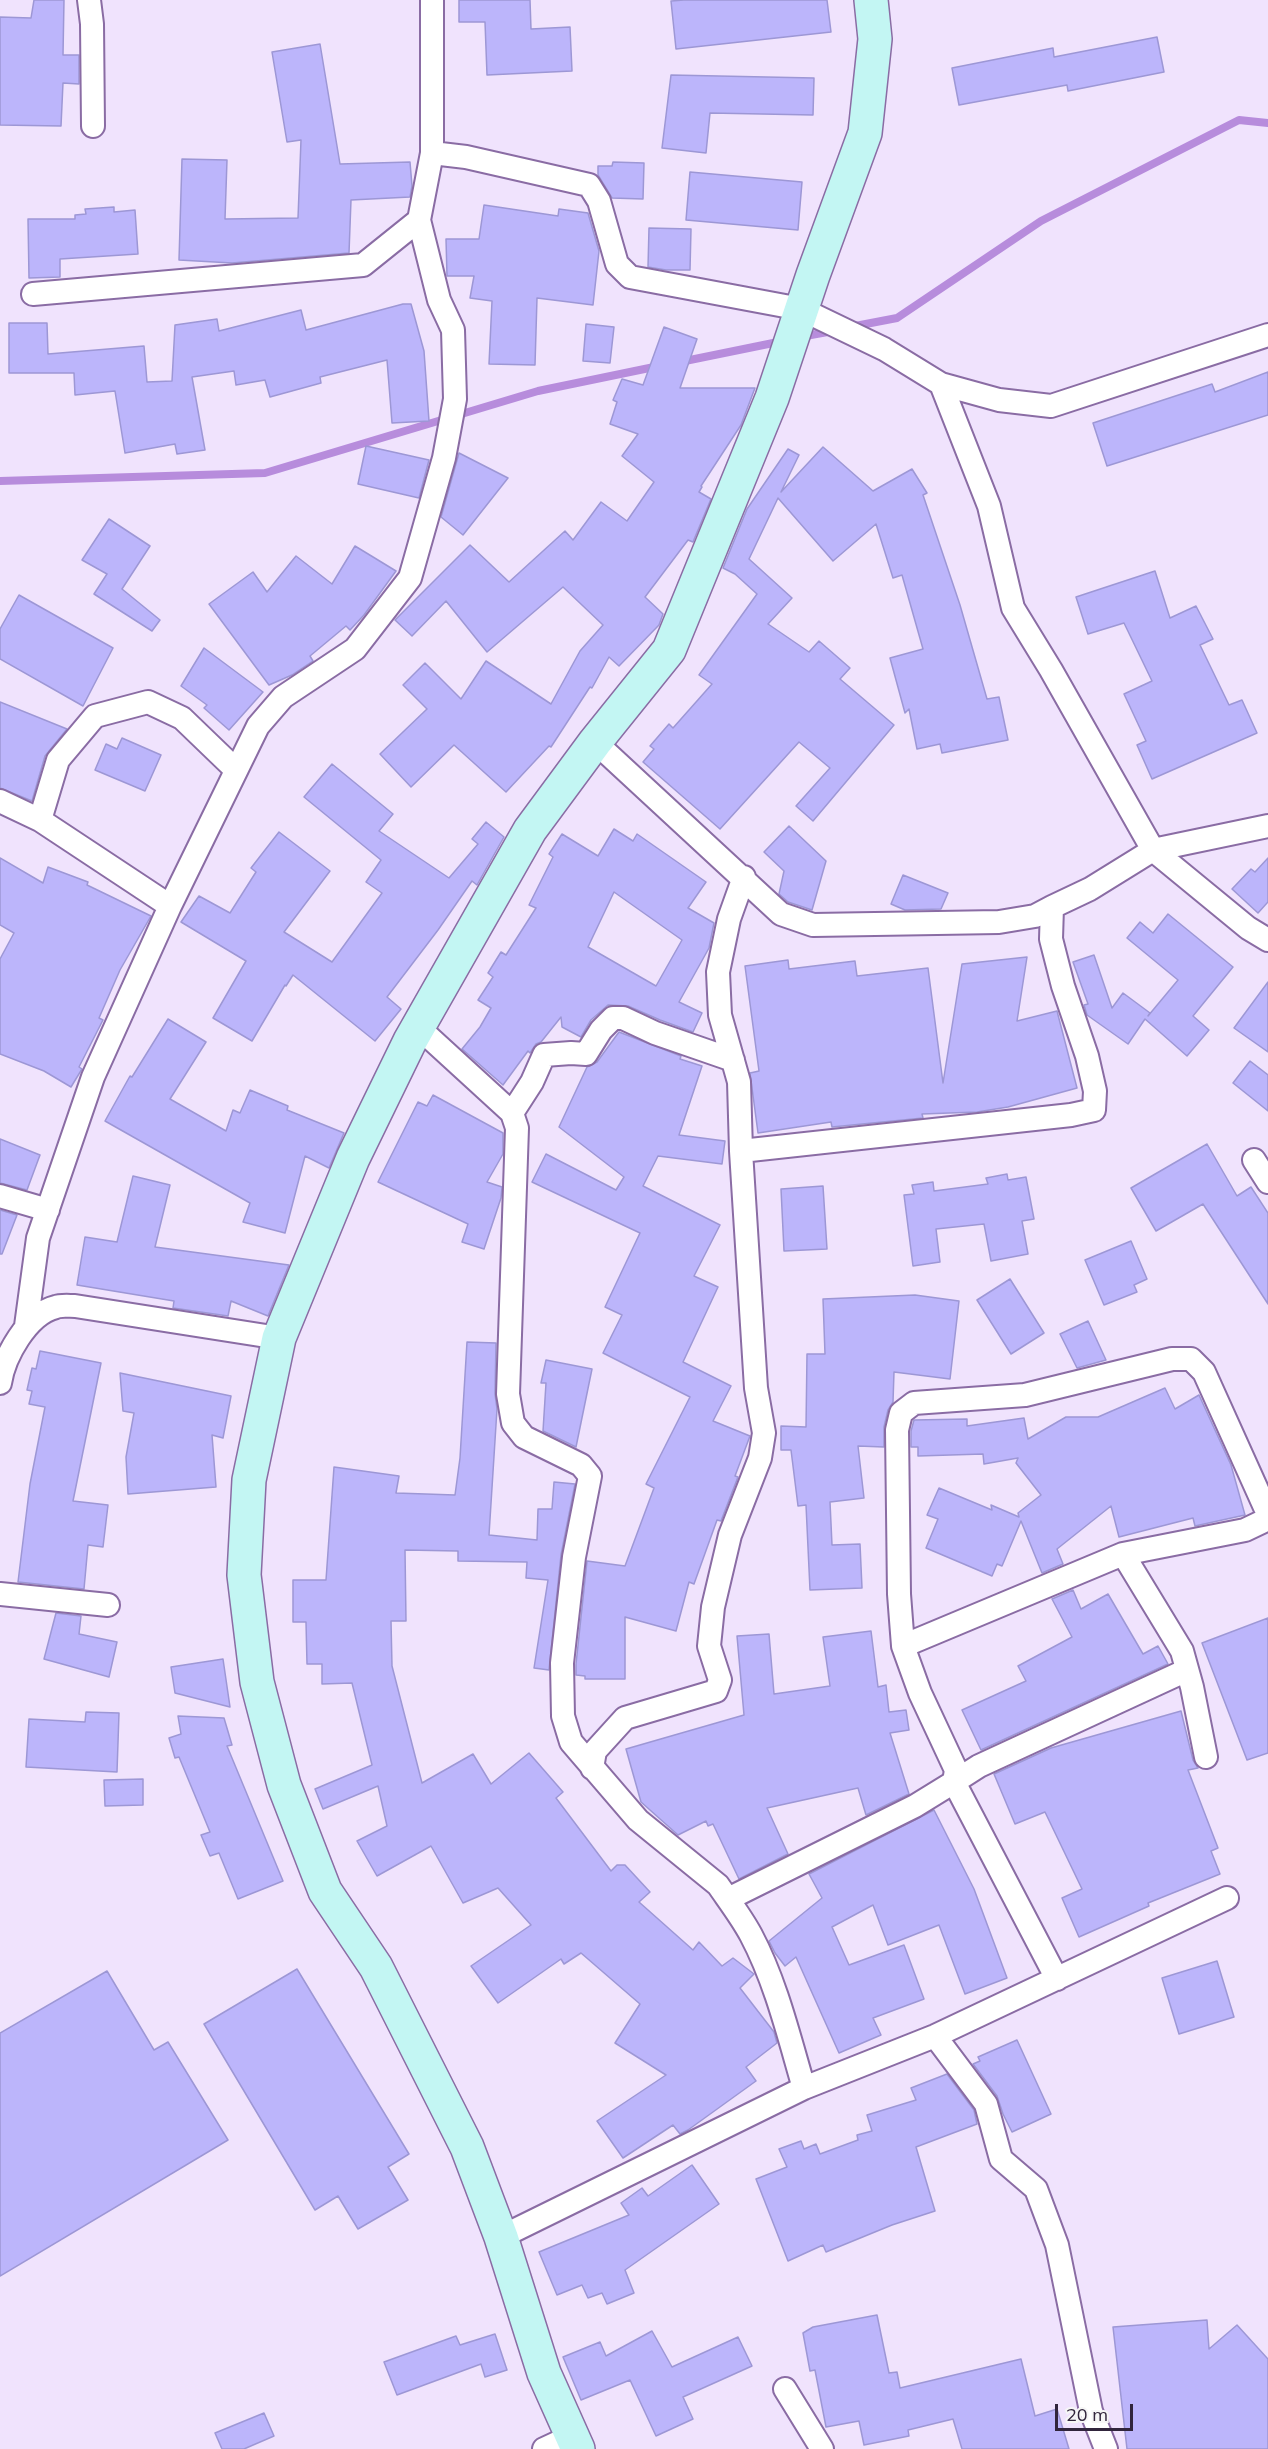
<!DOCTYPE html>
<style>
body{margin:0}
#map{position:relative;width:1268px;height:2449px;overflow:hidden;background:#f0e3fd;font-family:Mulish,sans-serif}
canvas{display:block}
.scale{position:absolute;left:1055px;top:2404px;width:78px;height:27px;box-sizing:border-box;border:3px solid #31253c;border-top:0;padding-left:8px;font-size:18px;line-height:21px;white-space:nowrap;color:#31253c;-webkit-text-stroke:4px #f6f6f6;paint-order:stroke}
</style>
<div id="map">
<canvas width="1268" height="2449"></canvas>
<div class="scale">20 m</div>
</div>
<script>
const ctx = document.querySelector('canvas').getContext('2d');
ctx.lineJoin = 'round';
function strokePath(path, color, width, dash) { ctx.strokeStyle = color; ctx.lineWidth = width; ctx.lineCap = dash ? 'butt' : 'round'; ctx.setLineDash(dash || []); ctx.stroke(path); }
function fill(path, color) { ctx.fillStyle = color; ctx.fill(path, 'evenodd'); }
strokePath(new Path2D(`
 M850 327 897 318 1041 221 1239 120 1268 123
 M800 337 833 331
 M680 362 783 341
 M0 481 265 473 538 391 659 366`), '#b78cdc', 8);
const building = new Path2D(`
 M34 0H64L63 55H79V84L63 83 61 126 0 125V17L31 18Z
 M459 0H530L531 29 570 27 572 71 487 75 485 22H459Z
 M684 0H827L831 32 676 49 671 1Z
 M1157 37 1164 72 1068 91 1067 85 959 105 952 68 1053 48 1054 57Z
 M320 44 340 164 410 162 412 186 410 197 351 200 349 253 232 263 179 260 182 159 227 160 225 219 298 218 301 140 287 142 272 52Z
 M671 75 814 78 813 115 710 113 706 153 662 148Z
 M613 162 644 163 643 199 612 198 598 175V166H612Z
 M690 172 802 182 798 230 686 220Z
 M484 205 558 216 559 209 588 213 599 251 593 305 537 298 535 365 489 364 492 301 470 298 474 276H447L446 239H479Z
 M114 207V212L135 210 138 254 60 259V277L29 278 28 219H75V215L86 214 85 209Z
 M649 228 691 229 690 270H666L648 267Z
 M403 304H411L424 351 429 421 392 423 387 360 320 377 321 383 270 397 265 380 236 385 234 371 192 377 205 450 177 454 175 444 125 453 115 391 75 395 74 373H9V323H47L48 354 144 346 147 382 172 381 175 325 217 319 219 331 301 310 306 330Z
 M586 324 614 327 610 363 583 361Z
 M664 327 697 339 680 388H755L741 425 701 486 702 487 699 492 711 499 693 542 688 540 645 597 663 614 659 625 619 666 609 657 592 688 590 687 551 747 549 746 506 792 454 745 411 787 380 754 427 709 403 685 425 663 461 699 486 661 551 704 580 651 603 625 563 587 487 652 446 601 412 636 395 620 470 545 509 582 565 531 573 540 601 502 627 521 654 482 622 456 638 434 610 424 617 402 613 400 622 379 643 385Z
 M1268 372V415L1107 466 1093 423 1212 384 1215 392Z
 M366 446 429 460 419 498 358 484Z
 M823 447 873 491 912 469 927 493 923 495 960 605 987 699 999 697 1008 740 942 753 940 744 917 749 909 709 905 713 890 658 923 649 902 575 893 578 876 524 833 561 778 498 749 559 792 598 768 624 809 652 819 641 850 668 840 679 894 725 813 821 796 806 830 768 799 742 720 829 643 762 654 749 650 746 669 724 673 728 712 684 699 675 757 594 735 574 723 568 747 509 788 449 799 455 781 492Z
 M459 453 508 478 463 535 441 517Z
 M109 519 150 546 122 589 160 620 152 631 94 594 107 574 82 560Z
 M355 546 396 571 364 615 350 630 346 626 310 656 313 661 292 675 269 685 209 604 253 572 267 592 296 556 332 584Z
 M1155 571 1170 618 1196 606 1213 639 1200 645 1229 705 1242 700 1257 733 1152 779 1137 745 1146 741 1124 694 1152 681 1124 623 1088 634 1076 597Z
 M19 595 113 648 83 706 0 659V629Z
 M204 648 263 692 229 730 204 708 207 705 181 686Z
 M0 702 67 729 45 756 32 801 0 788Z
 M122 738 161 755 145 791 95 770 106 744 117 749Z
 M332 764 393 814 379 831 449 878 478 844 472 839 486 822 504 837 477 885 472 881 438 930 387 997 401 1009 375 1041 293 975 286 986 285 985 252 1041 213 1018 246 961 181 922 199 896 230 913 256 872 251 868 279 832 330 871 284 932 332 962 382 893 366 882 381 860 304 797Z
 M789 826 826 861 812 910 788 902 779 894 784 871 764 852Z
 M614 829 633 841 637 834 706 882 688 908 714 923 709 948 679 1002 702 1013 693 1032 660 1020 628 1006 608 1005 591 1020 581 1037 562 1027 561 1017 541 1042 536 1044 530 1053 528 1051 503 1085 462 1049 480 1027 491 1008 478 1000 493 977 488 973 501 952 506 955 536 908 529 905 553 857 549 854 562 834 598 856ZM614 892 682 940 656 986 588 947Z
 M0 858 43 883 48 867 88 882 87 885 151 916 120 970 99 1018 103 1020 79 1067 82 1069 71 1087 44 1071 0 1054V959L14 933 0 925Z
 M1268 858V902L1258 913 1232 889 1251 869 1255 872Z
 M903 875 948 893 941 909 905 910 891 904Z
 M1168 914 1233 967 1193 1016 1209 1030 1187 1056 1145 1019 1128 1044 1087 1015 1084 1005 1088 1004 1073 962 1094 955 1112 1008 1123 993 1150 1013 1148 1016 1178 980 1127 938 1140 922 1153 933Z
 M1027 957 1017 1021 1057 1011 1077 1088 1008 1107 977 1112 922 1114 923 1118 832 1127 831 1122 758 1133 750 1073 759 1071 745 966 788 960 789 969 855 961 857 976 928 968 943 1083 962 964Z
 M1268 982V1052L1234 1028Z
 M168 1019 206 1042 170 1099 226 1131 233 1110 240 1113 250 1090 288 1106 287 1110 344 1133 329 1168 305 1156 285 1233 243 1222 250 1203 105 1121 130 1076 132 1077Z
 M619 1032 681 1056 680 1059 702 1066 679 1135 725 1141 722 1164 658 1156 643 1186 720 1225 694 1276 718 1287 683 1362 731 1386 713 1421 750 1436 735 1476 738 1477 721 1521 717 1520 694 1584 689 1582 676 1631 625 1617V1679H585V1676L576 1675V1664L587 1561 625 1566 654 1488 646 1484 690 1397 603 1353 622 1315 605 1307 640 1233 532 1182 546 1154 616 1190 624 1177 559 1127 587 1067 597 1062Z
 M1250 1061 1268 1075V1111L1233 1083Z
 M433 1095 503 1133V1154L487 1182 502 1187 501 1198 484 1249 462 1242 468 1224 378 1182 418 1102 427 1106Z
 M0 1139 40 1155 27 1190 0 1183Z
 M1207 1144 1237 1196 1251 1187 1268 1213V1304L1203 1204 1156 1231 1131 1188Z
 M1007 1174 1008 1180 1026 1177 1034 1219 1022 1221 1028 1254 991 1261 984 1224 936 1229 940 1262 913 1266 904 1195 914 1194 912 1185 933 1182 934 1191 988 1184 986 1178Z
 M133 1176 170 1185 155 1247 289 1265 268 1316 231 1301 228 1316 173 1308 174 1301 77 1285 85 1237 117 1242Z
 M823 1186 827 1249 784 1251 781 1189Z
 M0 1210 17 1215 2 1254H0Z
 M1131 1241 1147 1279 1134 1285 1137 1292 1104 1305 1085 1260Z
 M1010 1279 1044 1333 1011 1354 977 1300Z
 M915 1295 959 1301 950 1379 894 1372 893 1402 888 1410 884 1427V1447L858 1446 864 1498 830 1502 832 1545 860 1544 862 1588 810 1590 806 1505 798 1506 791 1450H781V1426L806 1427 807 1354H825L823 1299Z
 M1088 1321 1106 1360 1077 1368 1060 1334Z
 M467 1342 496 1343 495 1394 497 1409 489 1535 537 1540 538 1509H552L554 1482 575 1484 561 1555 549 1670 534 1668 548 1580 526 1578 527 1562 458 1561V1551L405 1550 406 1621H391L392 1666 422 1783 473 1754 491 1784 529 1753 563 1792 556 1798 611 1871 617 1865H625L650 1892 639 1902 693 1950 699 1942 722 1966 733 1958 754 1974 740 1988 774 2032 777 2043 746 2067 756 2081 688 2130 680 2134 673 2125 623 2158 597 2121 666 2075 615 2043 640 2004 581 1953 564 1964 561 1959 498 2003 471 1966 531 1925 498 1888 463 1903 431 1846 377 1876 357 1841 387 1826 378 1786 323 1809 315 1789 372 1765 352 1683 322 1684V1664H307L306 1622H293V1580H326L334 1467 399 1476 396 1493 455 1495 460 1458Z
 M40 1351 101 1363 73 1501 108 1505 103 1547 88 1545 84 1589 18 1582 30 1484 45 1407 29 1404 32 1391 27 1390 32 1368 36 1369Z
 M546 1360 592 1369 576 1447 543 1431 546 1383H541Z
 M120 1373 231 1396 223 1438 212 1435 216 1487 128 1494 126 1457 134 1413 123 1411Z
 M1165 1388 1175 1409 1199 1395 1231 1465 1245 1515 1195 1526 1193 1518 1119 1537 1111 1506 1057 1549 1063 1564 1042 1573 1021 1521 1002 1566 997 1564 992 1576 926 1548 938 1519 927 1515 939 1488 992 1510 991 1505 1019 1517 1018 1513 1041 1495 1016 1463 1018 1458 984 1464 983 1454 918 1456V1447H911V1431L914 1420 967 1419V1426L1024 1418 1028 1439 1066 1417H1098Z
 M1073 1590 1081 1609 1108 1594 1143 1654 1158 1646 1168 1664 981 1750 962 1710 1026 1681 1018 1666 1072 1637 1052 1599Z
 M56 1613 81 1616 79 1634 117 1642 109 1677 44 1659Z
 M1268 1618V1753L1247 1760 1202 1643Z
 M871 1631 878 1687 886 1685 889 1712 906 1710 909 1730 890 1733 909 1794 866 1815 858 1788 767 1808 788 1854 739 1879 713 1824 708 1826 706 1821 678 1835 641 1802 626 1749 744 1715 737 1636 769 1634 774 1694 830 1686 823 1637Z
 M223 1659 230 1707 175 1693 171 1667Z
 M1181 1711 1193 1760 1198 1768 1188 1770 1218 1848 1211 1851 1220 1874 1148 1903 1149 1906 1079 1937 1062 1898 1082 1889 1045 1812 1015 1824 994 1774 1051 1748Z
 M86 1712 119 1713 117 1772 26 1767 29 1719 85 1722Z
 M178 1716 224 1718 232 1745 227 1746 283 1881 238 1899 219 1853 210 1856 201 1835 210 1832 179 1757 175 1758 169 1738 181 1734Z
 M143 1779V1805L105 1806 104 1780Z
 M934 1810 974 1889 1007 1978 965 1994 939 1925 888 1945 873 1905 832 1927 849 1965 904 1945 924 1999 873 2018 881 2035 839 2053 796 1957 785 1966 775 1953 769 1941 822 1898 809 1874Z
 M1217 1961 1234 2017 1179 2034 1162 1978Z
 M297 1969 409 2154 388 2167 408 2200 358 2229 338 2196 315 2210 204 2024Z
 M107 1971 154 2050 168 2042 228 2140 0 2276V2033Z
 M1017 2040 1051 2114 1012 2132 1003 2114 997 2096 973 2064 980 2061 978 2057Z
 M947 2074 974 2110 977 2124 916 2147 935 2211 892 2225 826 2252 823 2245 788 2261 756 2179 787 2167 779 2149 801 2141 804 2149 816 2144 820 2154 858 2140 857 2135 872 2131 867 2115 916 2100 911 2088Z
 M692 2165 719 2204 625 2270 634 2293 607 2304 602 2293 588 2298 582 2285 557 2295 539 2252 629 2215 621 2203 642 2188 648 2196Z
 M877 2315 889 2373 897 2372 900 2388 1021 2359 1035 2416 1057 2409 1069 2449H962L953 2419 908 2430 909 2436 864 2445 859 2421 826 2427 815 2370 810 2371 803 2333 813 2327Z
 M1207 2320 1209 2349 1237 2325 1268 2359V2449H1127L1113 2327Z
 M652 2331 672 2367 738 2337 752 2366 683 2397 693 2419 656 2436 630 2380 581 2400 563 2357 600 2342 606 2356Z
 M495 2334 507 2370 485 2377 481 2364 397 2395 384 2362 456 2336 460 2345Z
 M264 2413 274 2436 244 2449H222L215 2433Z`);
fill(building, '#bcb5fb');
strokePath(building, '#9d97d5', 1.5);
const minor = new Path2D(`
 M89 0 92 24 93 126
 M432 153 466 157 589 185 599 201 617 264 630 277 801 309 884 349 941 384 999 400 1051 406 1268 335
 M33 294 363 265 419 220
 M941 384 989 506 1013 608 1051 670 1153 850 1248 928 1268 940
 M595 742 781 914 813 925 999 922 1035 916 1052 907
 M0 801 40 820 170 906
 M40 820 58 760 95 716 148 702 182 718 236 770
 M418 1027 512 1113 517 1128 508 1394 513 1423 524 1437 581 1465 590 1476 574 1557 562 1663 563 1716 571 1742 638 1820 718 1885C729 1901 742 1918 751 1935 776 1982 789 2037 804 2088
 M512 1113 532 1082 544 1055 571 1053 586 1054 601 1030 613 1018H623L655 1033 733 1060
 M741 1151 1071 1115 1094 1110 1095 1091 1087 1056 1063 986 1051 939 1052 907 1090 889 1153 850 1268 826
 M1254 1160 1268 1182
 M0 1196 48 1210
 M26 1326 38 1238 93 1077 170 906 258 726 283 697 355 649 410 578 444 458 455 399 453 330 439 300 419 220 432 153V0
 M0 1383C4 1357 27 1314 56 1307 61 1305 69 1306 75 1306L279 1338
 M1123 1554 1182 1651 1192 1687 1206 1757
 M0 1594 108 1605
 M903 1646 1123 1554 1245 1530 1268 1519
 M592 1768 595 1751 625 1718 716 1691 720 1680 709 1646 713 1607 730 1535 760 1458 764 1433 756 1388 741 1151 739 1082 720 1015 718 972 729 919 744 877
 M728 1899 915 1806 954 1782 956 1770 920 1693 903 1646 899 1594 897 1430 901 1413 914 1403 1025 1395 1172 1359H1191L1204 1372 1268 1514
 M1057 1979 954 1782 979 1766 1187 1670
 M935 2036 986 2104 1001 2159 1036 2189 1057 2245 1091 2411 1106 2449
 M501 2237 804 2088 935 2036 1227 1898
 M785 2389 822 2449
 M544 2449 572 2436`);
const secondary = new Path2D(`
 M578 2449 544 2373 501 2237 467 2147 376 1967 325 1891 284 1785 257 1682 244 1575 249 1480 279 1338 353 1158 410 1041 530 830 595 742 669 650 772 398 813 275 865 133 875 39 871 0`);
strokePath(minor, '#8a6ca4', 26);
strokePath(secondary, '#8a6ca4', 36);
strokePath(minor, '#fff', 22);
strokePath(secondary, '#c3f6f3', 33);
</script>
